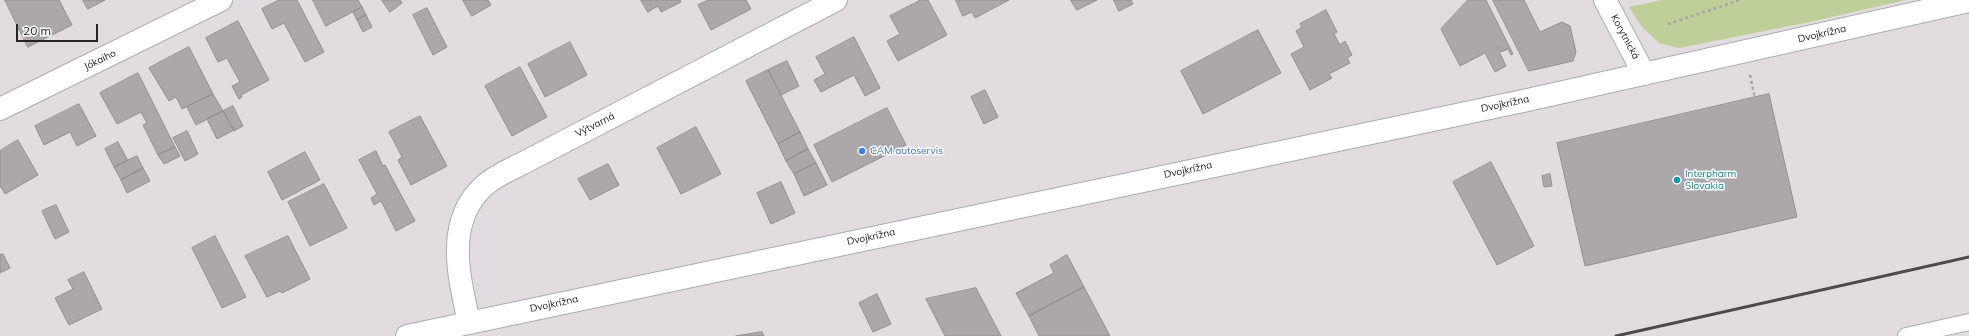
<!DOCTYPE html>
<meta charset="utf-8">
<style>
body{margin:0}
#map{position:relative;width:1969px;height:336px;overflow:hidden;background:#e1dce0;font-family:Mulish,sans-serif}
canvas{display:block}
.scale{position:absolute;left:16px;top:24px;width:82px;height:18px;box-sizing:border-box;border:2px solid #252325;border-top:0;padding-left:5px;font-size:12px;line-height:14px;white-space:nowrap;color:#252325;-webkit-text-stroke:3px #fff;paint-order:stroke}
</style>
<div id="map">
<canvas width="1969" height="336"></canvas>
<div class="scale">20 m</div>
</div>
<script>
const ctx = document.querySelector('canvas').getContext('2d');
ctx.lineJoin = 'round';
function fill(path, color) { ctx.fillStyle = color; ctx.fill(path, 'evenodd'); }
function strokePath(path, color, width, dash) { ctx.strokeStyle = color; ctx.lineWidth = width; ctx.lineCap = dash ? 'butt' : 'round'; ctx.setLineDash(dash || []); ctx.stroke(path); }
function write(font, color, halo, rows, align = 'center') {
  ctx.font = font + ' Mulish,sans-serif'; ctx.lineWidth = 3; ctx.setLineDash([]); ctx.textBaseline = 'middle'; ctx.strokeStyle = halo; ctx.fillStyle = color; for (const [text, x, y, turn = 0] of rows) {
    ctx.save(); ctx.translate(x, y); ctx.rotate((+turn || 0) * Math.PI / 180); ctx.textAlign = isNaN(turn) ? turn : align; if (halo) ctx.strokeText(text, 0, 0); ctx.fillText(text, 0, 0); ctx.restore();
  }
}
fill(new Path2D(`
 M1662 0H1906L1810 22 1679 48 1659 43 1642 27 1629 7Z`), '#becf99');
const building = new Path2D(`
 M5 0H59L72 25 28 47Z
 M83 0H105L88 9Z
 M279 0H297L324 52 305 62 284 23 272 29 262 9Z
 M313 0H358L362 7 326 26Z
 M382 0H400L402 3 390 12Z
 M463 0H488L491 5 472 16Z
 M641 0H680L681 2 661 12 658 6 648 12Z
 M709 0H746L751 9 711 30 698 5Z
 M921 0H928L947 35 898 61 887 41 900 34 890 16Z
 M956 0H1009L975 18 972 12 963 16Z
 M1071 0H1097L1077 10Z
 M1114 0H1131L1133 4 1119 11Z
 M1468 0H1486L1513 54 1511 55 1508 49 1501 52 1498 46 1497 47 1506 66 1495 72 1485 53 1460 66 1441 29Z
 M1493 0H1524L1540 32 1562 22 1570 26 1576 52 1573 61 1529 71Z
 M362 7 366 15 357 20 353 12Z
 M427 8 447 47 433 55 413 15Z
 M1326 10 1337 32 1334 34 1340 45 1345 41 1352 55 1347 58 1350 63 1329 74 1332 78 1310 90 1291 54 1304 47 1296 31 1302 27 1300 24Z
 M366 15 372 27 363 32 357 20Z
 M238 21 269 80 241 95 242 97 239 99 232 86 240 82 227 58 218 62 206 38Z
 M1258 30 1281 73 1203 114 1181 71Z
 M854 37 880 88 865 96 854 75 821 92 814 80 825 74 816 57Z
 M570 42 587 75 545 97 528 64Z
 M189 47 213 94 182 109 176 97 169 101 149 68Z
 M787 61 799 86 781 95 768 70Z
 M520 67 547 117 512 136 485 86Z
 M768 70 800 132 778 144 746 81Z
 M138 73 175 147 158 155 143 125 147 123 141 112 117 124 100 93Z
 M985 90 998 117 984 124 971 97Z
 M213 94 223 111 196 125 187 107Z
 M1769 94 1797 217 1585 266 1557 143Z
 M79 104 96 136 77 146 70 132 44 145 35 126Z
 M233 106 243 126 234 131 223 111Z
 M887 108 906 145 832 182 814 145Z
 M223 111 234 130 217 139 207 119Z
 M420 116 447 166 411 185 398 160 402 157 389 132Z
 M696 127 721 174 681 194 657 148Z
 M187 131 198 154 185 161 173 138Z
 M800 132 808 149 786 161 778 144Z
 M18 140 38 175 5 194 0 186V151Z
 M118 142 128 161 114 167 105 149Z
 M175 147 180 156 164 164 158 155Z
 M808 149 816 163 794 174 786 161Z
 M376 151 383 166 385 165 415 221 396 231 381 201 374 205 371 198 377 194 359 160Z
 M305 152 320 180 282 200 268 172Z
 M137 156 143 168 121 180 114 167Z
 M1491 162 1534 246 1497 265 1453 182Z
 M816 163 827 185 804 196 794 174Z
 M608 164 619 185 590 200 578 179Z
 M143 168 150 181 127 193 121 180Z
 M1550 174 1552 186 1544 187 1542 176Z
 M781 182 795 213 771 224 757 193Z
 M324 184 347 228 310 246 288 202Z
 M56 205 69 232 55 239 42 211Z
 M215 236 246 297 222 308 192 248Z
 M288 236 310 279 282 293 280 291 267 297 245 256Z
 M3 254 10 268 0 273V255Z
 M1067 255 1084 287 1029 316 1016 293 1054 273 1050 265Z
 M84 272 102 309 69 325 55 298 73 289 68 280Z
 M1084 287 1110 336H1039L1029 316Z
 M976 288 1001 336H945L926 299Z
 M877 294 891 324 873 332 859 303Z
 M762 332 764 336H736Z`);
fill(building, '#aba7ab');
strokePath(building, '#928f92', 1);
const service = new Path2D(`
 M1906 336 1969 322`);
const minor = new Path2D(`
 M1605 0 1644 74
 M0 109 221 0
 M469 322C459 277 444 221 485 185 496 175 514 168 527 161L836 0`);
const tertiary = new Path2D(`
 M407 336 1523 101 1969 1`);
strokePath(service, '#aeaaae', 18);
strokePath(minor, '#aeaaae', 24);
strokePath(tertiary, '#aeaaae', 24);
strokePath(new Path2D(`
 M1668 24 1740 0
 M1750 75 1755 98`), '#a6a2a5', 2.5, [3, 3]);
strokePath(service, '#fff', 16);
strokePath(minor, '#fff', 22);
strokePath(tertiary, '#fff', 22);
strokePath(new Path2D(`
 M1616 336 1969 257`), '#4c4a4c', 3);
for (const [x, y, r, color] of [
 [862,151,4,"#3f7fe0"],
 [1677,180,4,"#0f9aa8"]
]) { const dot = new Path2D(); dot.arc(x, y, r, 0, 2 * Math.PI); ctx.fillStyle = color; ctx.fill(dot); strokePath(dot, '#fff', 1.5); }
write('10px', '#252325', '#fff', [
 ["Dvojkrížna",1822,34,-13],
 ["Korytnická",1625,37,62],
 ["Jókaiho",100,60,-26],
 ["Dvojkrížna",1505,104,-12],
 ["Výtvarná",595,125,-27],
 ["Dvojkrížna",1188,170,-12],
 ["Dvojkrížna",871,237,-12],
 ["Dvojkrížna",554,304,-12]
]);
write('10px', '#366cbe', '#fff', [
 ["CAM autoservis",870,151]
], 'left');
write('10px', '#0d838f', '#fff', [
 ["Interpharm",1685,174],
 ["Slovakia",1685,186]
], 'left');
</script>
